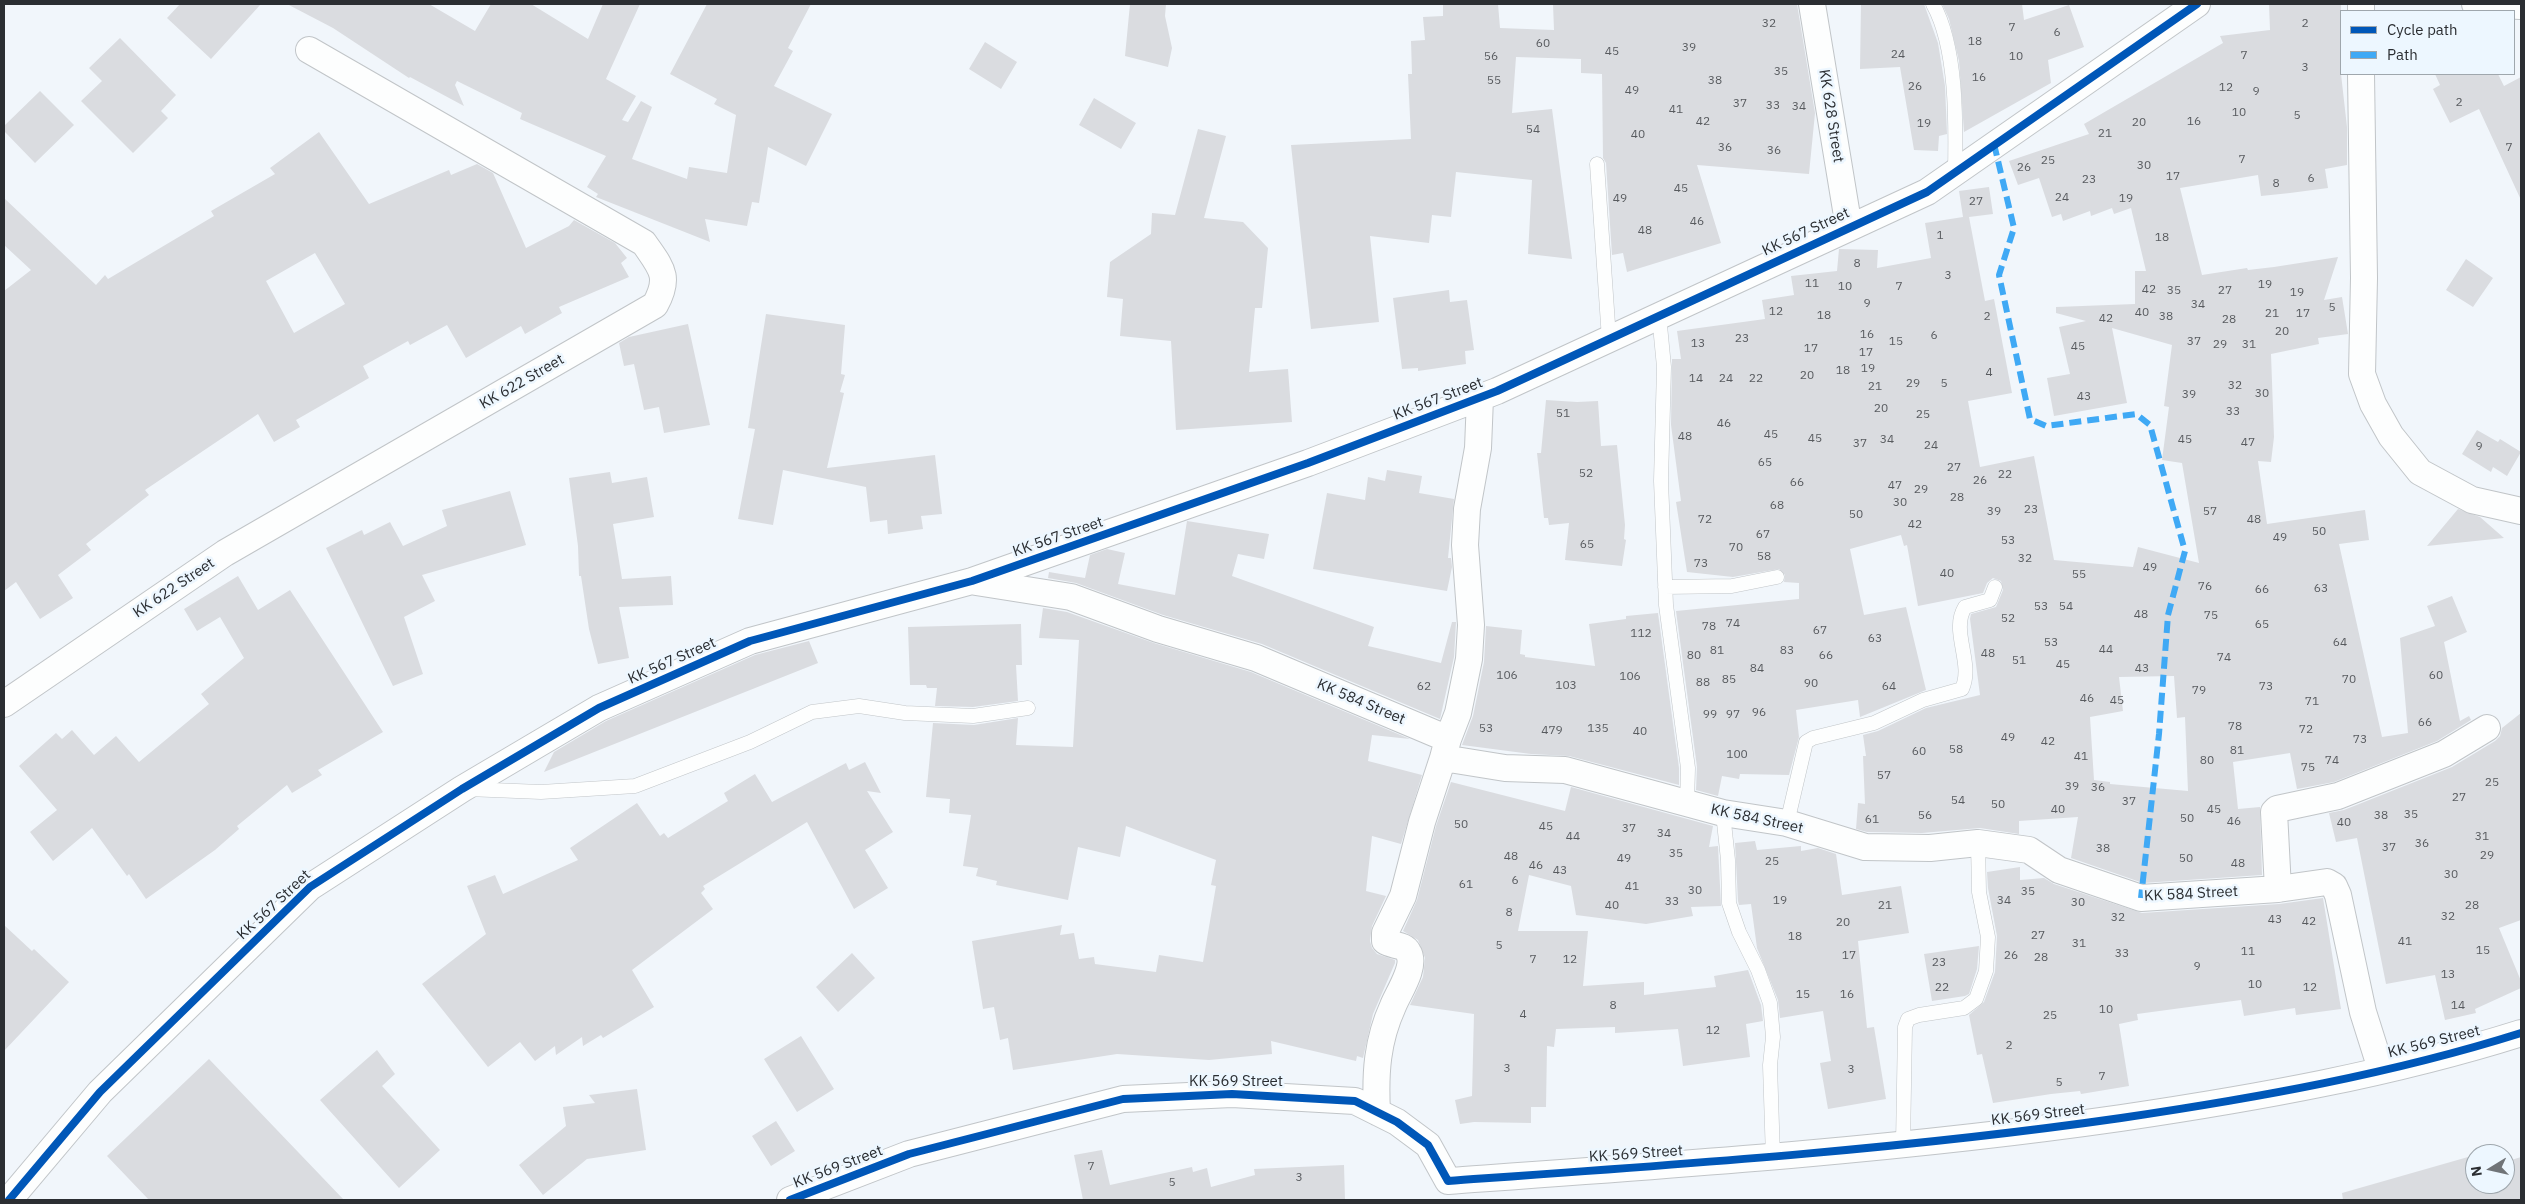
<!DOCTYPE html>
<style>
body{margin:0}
#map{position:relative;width:2525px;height:1204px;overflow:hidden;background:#f1f6fb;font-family:"IBM Plex Sans",sans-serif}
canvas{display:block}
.frame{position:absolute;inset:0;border:5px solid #2b2e32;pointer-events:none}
.legend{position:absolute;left:2340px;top:10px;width:175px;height:65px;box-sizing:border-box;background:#edf7ff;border:1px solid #9fa7ad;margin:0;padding:6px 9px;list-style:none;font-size:15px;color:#2b2e32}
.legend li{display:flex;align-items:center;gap:10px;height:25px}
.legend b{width:25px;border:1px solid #9fa7ad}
.north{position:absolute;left:2465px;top:1144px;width:50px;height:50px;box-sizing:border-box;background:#edf7ff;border:1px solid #9fa7ad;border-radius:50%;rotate:261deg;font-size:14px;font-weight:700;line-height:20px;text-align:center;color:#2b2e32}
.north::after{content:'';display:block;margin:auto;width:18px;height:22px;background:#707478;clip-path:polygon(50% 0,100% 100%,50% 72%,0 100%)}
</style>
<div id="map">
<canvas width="2525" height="1204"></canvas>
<div class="frame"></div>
<ul class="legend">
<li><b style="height:6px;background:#0057b8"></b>Cycle path</li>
<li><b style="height:6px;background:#3fa9f5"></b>Path</li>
</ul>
<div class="north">N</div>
</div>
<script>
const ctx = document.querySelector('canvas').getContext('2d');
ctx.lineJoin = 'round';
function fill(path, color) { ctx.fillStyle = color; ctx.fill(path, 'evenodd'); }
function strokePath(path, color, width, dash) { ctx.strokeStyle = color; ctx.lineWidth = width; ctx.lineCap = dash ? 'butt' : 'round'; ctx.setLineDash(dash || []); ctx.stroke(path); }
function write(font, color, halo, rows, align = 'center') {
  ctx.font = font + ' "IBM Plex Sans",sans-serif'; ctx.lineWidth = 5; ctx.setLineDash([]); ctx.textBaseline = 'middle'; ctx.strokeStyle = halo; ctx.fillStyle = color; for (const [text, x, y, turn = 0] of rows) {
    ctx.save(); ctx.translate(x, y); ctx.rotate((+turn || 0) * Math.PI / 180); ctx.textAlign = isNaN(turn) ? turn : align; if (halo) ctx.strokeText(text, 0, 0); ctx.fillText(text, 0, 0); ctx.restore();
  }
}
fill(new Path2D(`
 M180 4H261L211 59 167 18Z
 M287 4H429L475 31 491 4H531L588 39 603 4H640L606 79 636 96 622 120 628 122 641 101 652 107 632 159 687 179 689 167 727 173 736 115 714 104 717 99 670 74 707 4H811L788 48 793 51 774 86 832 114 806 166 768 147 759 203 752 202 747 226 705 219 710 242 596 197 598 194 587 187 606 156 520 119 522 113 457 81 455 85 464 106 410 77 409 78 333 28Z
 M1130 4H1166L1165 16 1172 48 1168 67 1125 56Z
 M1443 4H1498L1500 28 1554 30 1553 4H1797L1815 113 1809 174 1697 165 1721 243 1627 272 1623 253 1612 255 1606 163 1603 158 1602 74 1581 73V59L1516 57 1512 113 1552 109 1572 259 1528 254 1532 180 1456 172 1451 217 1432 215 1429 243 1370 236 1379 322 1311 329 1291 145 1411 139 1408 74H1412L1411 41 1425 40 1423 17 1443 16Z
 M1861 4H1924L1938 43 1945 86 1947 134 1939 136 1938 151 1914 150 1900 67 1860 69Z
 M1942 4H2022L2024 20 2069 5 2084 47 2048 60 2051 83 1964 132 1959 61 1949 19Z
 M2269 4H2341V74L2347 127V165L2325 169 2328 188 2290 193 2261 196 2258 175 2180 188 2202 275 2247 268 2248 270 2274 267 2338 257 2324 300 2342 297 2348 334 2318 338 2319 344 2271 354 2274 437 2271 462 2258 461 2267 524 2365 510 2369 540 2339 544 2382 737 2408 733 2400 638 2435 626 2427 606 2452 596 2467 632 2444 642 2460 721 2469 716 2471 720 2437 741 2334 782 2297 789 2290 753 2233 762 2238 809 2260 807 2262 875 2143 883 2071 858 2078 817 2019 821V834L1980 828 1922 833 1867 832 1856 829 1858 803 1865 804 1863 756H1866L1863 735 1878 731 1926 708 1980 695 1970 619 1971 614 1996 607 2003 590 2001 581 1993 578 1987 583 1983 593 1918 606 1907 545 1904 546 1901 535 1850 549 1864 615 1906 607 1926 690 1860 717 1858 700 1796 710 1799 737 1789 775 1740 774 1739 779 1722 776 1718 796 1696 790 1697 767 1676 611 1799 599V583L1784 582 1785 575 1779 569 1733 577 1687 572 1676 502 1681 501 1671 425 1672 359H1681L1677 331 1765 319 1762 300 1794 295 1791 276 1837 271 1839 249 1878 250 1877 268 1931 258 1925 223 1963 217 1959 191 1989 187 1993 214 1969 217 1985 301 1994 299 2012 393 1968 401 1980 467 2034 456 2054 560 2133 567 2138 547 2199 563 2182 463 2162 460 2169 407 2164 406 2172 345 2112 328 2127 403 2054 416 2047 378 2070 374 2059 327 2086 321 2056 313V307L2135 304V271H2146L2131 208 2114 214 2112 208 2091 216 2090 211 2063 221 2061 214 2052 217 2039 178 2018 185 2009 161 2089 134 2084 124 2223 43 2220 36 2270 30ZM2174 676 2177 718 2185 717 2188 791 2110 784V782L2094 780 2090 717 2123 711 2119 677Z
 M120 38 176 95 161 111 168 118 133 153 81 101 102 81 89 68Z
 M985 42 1017 62 1001 89 969 69Z
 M2435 74H2498L2504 86 2521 77V200L2479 109 2450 123 2433 89 2440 85Z
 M40 91 74 125 35 163 4 131V126Z
 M1094 98 1136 123 1121 149 1079 125Z
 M1198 129 1226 136 1204 218 1243 222 1268 248 1262 308H1255L1249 372 1288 369 1292 422 1176 430 1171 341 1120 336 1123 299 1107 297 1110 262 1151 234 1152 213 1175 215Z
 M319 132 369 204 449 170 451 175 477 164 493 173 526 248 569 226 574 220 615 243 627 258 621 263 629 277 559 307 562 313 525 334 521 326 466 358 447 325 410 345 408 341 363 366 369 378 296 420 300 427 274 442 258 414 145 490 149 495 86 544 91 550 58 575 73 598 40 619 16 582 4 591V291L31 270 4 245V198L96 285 105 275 108 279 214 216 211 211 275 174 270 168ZM315 253 345 304 294 333 266 281Z
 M2466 259 2493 278 2473 307 2446 290Z
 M1449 290 1450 302 1467 300 1474 350 1465 351 1466 364 1418 371V368L1402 369 1393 298Z
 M766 314 845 325 841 374 845 375 840 392 844 393 827 468 935 455 942 514 921 516 923 529 888 534 887 520 870 522 866 487 783 470 773 525 738 519 755 429 748 428Z
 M688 324 710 425 664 433 659 407 644 410 634 364 624 366 619 343 629 337Z
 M1546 400 1577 402 1598 401 1601 446 1617 445 1625 525 1624 539 1626 540 1622 566 1565 560 1569 523 1549 525 1548 518H1544L1537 453H1541Z
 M2477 430 2498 442 2500 439 2521 452 2507 476 2493 467 2491 472 2462 454Z
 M1387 470 1422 476 1419 493 1454 499 1448 558H1451L1452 567 1447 591 1313 569 1327 493 1365 500 1368 477 1385 481Z
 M610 472 612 483 647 477 654 517 613 524 622 579 671 576 673 605 619 607 629 658 598 664 589 629 581 576H579L578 546 569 478Z
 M510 491 526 545 422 575 435 601 404 617 423 674 393 686 326 548 362 530 364 535 390 522 403 546 447 526 442 510Z
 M2458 509 2480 517 2504 538 2427 546Z
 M1187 521 1269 534 1264 559 1238 554 1232 576 1374 627 1368 646 1441 663 1452 622H1456L1454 657 1440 719 1262 644 1163 615 1076 583 1048 578 1049 572 1085 578 1090 555 1107 549 1125 553 1118 584 1175 595Z
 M238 576 258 610 290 590 383 732 318 770 322 775 292 793 287 785 237 826 239 829 215 850 146 899 129 874 127 876 92 828 53 861 30 832 57 810 19 766 56 733 62 739 72 730 94 755 116 736 139 762 209 704 201 694 244 658 220 617 197 631 184 609Z
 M1043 608 1067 612 1154 643 1251 672 1410 739 1372 735 1368 761 1422 775 1401 844 1372 836 1366 891 1386 896 1372 926 1370 941 1372 948 1377 954 1395 960V963L1373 1014 1363 1058 1357 1056 1356 1061 1271 1041 1272 1054 1209 1060 1117 1054 1013 1070 1008 1038 1000 1040 994 1007 983 1009 972 941 1062 925 1060 935 1074 933 1079 959 1094 957 1095 964 1156 972 1159 955 1203 962 1216 886 1211 885 1216 860 1126 826 1120 857 1078 847 1068 900 996 885 997 881 976 876 978 868 963 866 971 815 949 813 950 799 926 797 933 723 974 725 1018 718 1016 745 1073 747 1079 640 1039 638Z
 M1658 613 1679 768V785L1569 756 1531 754 1462 745 1473 716 1484 662 1486 626 1522 630 1520 654 1525 655V657L1595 666 1589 624 1626 619V616Z
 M1021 624 1022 665H1016L1018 701 973 707 935 706 937 688H927L926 685H910L908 627Z
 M809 641 818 663 544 772 554 752 606 721 755 655Z
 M2521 713V920L2499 928 2521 981V988L2475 1009 2476 1013 2445 1020 2435 975 2386 984 2357 838 2336 842 2329 813 2344 810 2452 767 2495 741 2500 736 2502 728Z
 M865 762 881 793 867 791 893 832 865 850 888 888 854 909 807 822 703 886 705 889 701 893 713 909 632 970 654 1007 603 1038 601 1035 583 1046 582 1037 556 1055 555 1046 535 1061 520 1042 488 1067 422 984 486 934 467 886 495 875 503 894 578 860 570 848 637 803 660 836 664 833 668 838 728 801 724 793 755 774 772 802 846 763 849 770Z
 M1451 782 1565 811 1571 787 1713 826 1709 847 1718 846 1721 906 1691 907 1693 916 1646 924 1576 915 1571 886 1529 875 1518 931H1588L1583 986 1644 982V995L1716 987 1714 976 1748 970 1761 1005 1763 1021 1746 1024 1750 1057 1683 1066 1678 1029 1615 1033V1027L1556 1029 1554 1047 1547 1046 1546 1107H1531V1123L1474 1122 1460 1124 1455 1100 1472 1096 1474 1014 1410 1005 1423 977 1425 958 1418 940 1403 931 1417 900 1436 826Z
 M1755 841 1757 850 1801 846V851L1818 848 1836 854 1842 895 1901 886 1909 933 1858 941 1867 1028 1874 1027 1886 1099 1828 1109 1820 1063 1831 1061 1823 1011 1780 1018 1778 1000 1757 948 1751 904 1739 905 1738 901 1735 843Z
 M2020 867V880L2044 878 2054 884 2142 913 2279 904 2323 898 2341 1009 2296 1015 2295 1008 2244 1016 2241 1000 2137 1014 2138 1020 2119 1024 2129 1086 2081 1094 2080 1091 2051 1094 1993 1103 1982 1054 1977 1055 1969 1015 1984 1002 1995 972 1997 936 1988 888 1987 872Z
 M4 925 32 951 34 949 69 982 4 1051Z
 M1979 946 1977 969 1969 994 1965 996 1932 1001 1924 954Z
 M852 953 875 978 838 1012 816 987Z
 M801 1036 834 1089 797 1112 764 1059Z
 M377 1050 395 1074 382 1086 440 1150 399 1188 320 1100Z
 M209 1059 344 1200H149L107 1156Z
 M637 1089 646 1150 587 1159 543 1195 519 1165 566 1126 563 1107 595 1103 589 1095Z
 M776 1121 795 1151 771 1166 752 1136Z
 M2497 1149 2498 1154H2478Z
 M1102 1150 1110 1185 1192 1167 1193 1172 1207 1168 1211 1187 1255 1175 1254 1169 1344 1165 1345 1200H1083L1074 1155Z
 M2475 1155V1184H2505V1162L2521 1157V1200H2343L2342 1193Z`), '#dadce0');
const service = new Path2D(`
 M1933 4C1957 47 1956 122 1955 172
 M1597 164 1609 339
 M1659 315 1664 367 1661 481 1666 605 1688 768 1687 803
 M1665 587 1732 586 1777 577
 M467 789 541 792 635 786 750 742 812 712 859 706 905 713 973 716 1028 708
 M1723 813 1728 860 1729 903 1739 932 1758 970 1770 1003 1773 1037 1770 1065 1773 1158
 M1787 823 1806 742 1813 738 1874 723 1923 700 1962 689C1974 663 1950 631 1965 607L1990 600 1995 587
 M1903 1144 1905 1027 1908 1019 1919 1015 1964 1008 1976 999 1986 971 1988 937 1979 892 1978 843`);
const minor = new Path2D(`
 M1812 4 1849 228
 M2475 4 2521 6
 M2361 11V4
 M2361 74 2364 278 2362 374 2373 404 2391 436 2420 472 2472 500 2521 511
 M976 582 1071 597 1158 629 1256 658 1448 739 1443 758 1505 768 1565 770 1723 813 1787 823 1865 847 1930 848 1978 843 2029 850 2059 870 2141 898 2278 889 2274 812 2277 809 2338 796 2444 754 2487 728
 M4 704 225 553 655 305C671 276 661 268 644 243L309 50
 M1448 739 1458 713 1469 659 1471 625 1465 545 1467 509 1478 448 1480 398
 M2278 889 2327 882 2334 886 2338 895 2363 1012 2381 1069
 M1377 1112C1375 1073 1377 1041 1393 1006 1398 993 1417 966 1408 952 1404 944 1392 946 1385 941V933L1403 896 1422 822 1443 758
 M9 1200 100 1092 310 887 462 789 599 708 750 641 972 581 1308 463 1497 391 1927 192 2197 4
 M790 1200 909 1154 1123 1099 1232 1094 1355 1101 1397 1122 1428 1145 1448 1181C1673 1165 1898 1150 2121 1118 2256 1098 2391 1074 2521 1033`);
strokePath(service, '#c1c5c8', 15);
strokePath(minor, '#c1c5c8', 28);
strokePath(service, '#fdfefe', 14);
strokePath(minor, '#fdfefe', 26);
strokePath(new Path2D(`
 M1994 144 2014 228 1999 275 2030 419 2046 426 2136 414 2150 425 2185 551 2168 615 2159 734 2141 898`), '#3fa9f5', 6, [12, 6]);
strokePath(new Path2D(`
 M9 1200 100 1092 310 887 462 789 599 708 750 641 972 581 1308 463 1497 391 1927 192 2197 4
 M790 1200 909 1154 1123 1099 1232 1094 1355 1101 1397 1122 1428 1145 1448 1181C1673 1165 1898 1150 2121 1118 2256 1098 2391 1074 2521 1033`), '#0057b8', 8);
write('12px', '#585b5f', null, [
 ["32",1769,24],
 ["2",2305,24],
 ["7",2012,28],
 ["6",2057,33],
 ["18",1975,42],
 ["60",1543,44],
 ["39",1689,48],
 ["45",1612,52],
 ["24",1898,55],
 ["7",2244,56],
 ["56",1491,57],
 ["10",2016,57],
 ["3",2305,68],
 ["35",1781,72],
 ["16",1979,78],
 ["55",1494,81],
 ["38",1715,81],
 ["26",1915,87],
 ["12",2226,88],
 ["49",1632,91],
 ["9",2256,92],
 ["2",2459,103],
 ["37",1740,104],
 ["33",1773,106],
 ["34",1799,107],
 ["41",1676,110],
 ["10",2239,113],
 ["5",2297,116],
 ["42",1703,122],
 ["16",2194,122],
 ["20",2139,123],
 ["19",1924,124],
 ["54",1533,130],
 ["21",2105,134],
 ["40",1638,135],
 ["36",1725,148],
 ["7",2509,148],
 ["36",1774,151],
 ["7",2242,160],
 ["25",2048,161],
 ["30",2144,166],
 ["26",2024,168],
 ["17",2173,177],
 ["6",2311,179],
 ["23",2089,180],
 ["8",2276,184],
 ["45",1681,189],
 ["24",2062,198],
 ["49",1620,199],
 ["19",2126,199],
 ["27",1976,202],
 ["46",1697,222],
 ["48",1645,231],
 ["1",1940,236],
 ["18",2162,238],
 ["8",1857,264],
 ["3",1948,276],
 ["11",1812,284],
 ["19",2265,285],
 ["10",1845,287],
 ["7",1899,287],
 ["42",2149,290],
 ["35",2174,291],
 ["27",2225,291],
 ["19",2297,293],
 ["9",1867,304],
 ["34",2198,305],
 ["5",2332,308],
 ["12",1776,312],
 ["40",2142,313],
 ["21",2272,314],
 ["17",2303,314],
 ["18",1824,316],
 ["2",1987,317],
 ["38",2166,317],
 ["42",2106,319],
 ["28",2229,320],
 ["20",2282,332],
 ["16",1867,335],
 ["6",1934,336],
 ["23",1742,339],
 ["15",1896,342],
 ["37",2194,342],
 ["13",1698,344],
 ["29",2220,345],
 ["31",2249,345],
 ["45",2078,347],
 ["17",1811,349],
 ["17",1866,353],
 ["19",1868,369],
 ["18",1843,371],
 ["4",1989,373],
 ["20",1807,376],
 ["14",1696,379],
 ["24",1726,379],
 ["22",1756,379],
 ["29",1913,384],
 ["5",1944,384],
 ["32",2235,386],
 ["21",1875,387],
 ["30",2262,394],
 ["39",2189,395],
 ["43",2084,397],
 ["20",1881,409],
 ["33",2233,412],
 ["51",1563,414],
 ["25",1923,415],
 ["46",1724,424],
 ["45",1771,435],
 ["48",1685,437],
 ["45",1815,439],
 ["34",1887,440],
 ["45",2185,440],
 ["47",2248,443],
 ["37",1860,444],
 ["24",1931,446],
 ["9",2479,447],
 ["65",1765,463],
 ["27",1954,468],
 ["52",1586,474],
 ["22",2005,475],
 ["26",1980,481],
 ["66",1797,483],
 ["47",1895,486],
 ["29",1921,490],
 ["28",1957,498],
 ["30",1900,503],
 ["68",1777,506],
 ["23",2031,510],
 ["39",1994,512],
 ["57",2210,512],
 ["50",1856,515],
 ["72",1705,520],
 ["48",2254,520],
 ["42",1915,525],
 ["50",2319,532],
 ["67",1763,535],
 ["49",2280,538],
 ["53",2008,541],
 ["65",1587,545],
 ["70",1736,548],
 ["58",1764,557],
 ["32",2025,559],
 ["73",1701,564],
 ["49",2150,568],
 ["40",1947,574],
 ["55",2079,575],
 ["76",2205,587],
 ["63",2321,589],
 ["66",2262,590],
 ["53",2041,607],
 ["54",2066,607],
 ["48",2141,615],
 ["75",2211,616],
 ["52",2008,619],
 ["74",1733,624],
 ["65",2262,625],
 ["78",1709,627],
 ["67",1820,631],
 ["112",1641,634],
 ["63",1875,639],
 ["53",2051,643],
 ["64",2340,643],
 ["44",2106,650],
 ["81",1717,651],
 ["83",1787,651],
 ["48",1988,654],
 ["80",1694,656],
 ["66",1826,656],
 ["74",2224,658],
 ["51",2019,661],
 ["45",2063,665],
 ["84",1757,669],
 ["43",2142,669],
 ["106",1507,676],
 ["60",2436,676],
 ["106",1630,677],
 ["85",1729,680],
 ["70",2349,680],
 ["88",1703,683],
 ["90",1811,684],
 ["103",1566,686],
 ["62",1424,687],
 ["64",1889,687],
 ["73",2266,687],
 ["79",2199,691],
 ["46",2087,699],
 ["45",2117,701],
 ["71",2312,702],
 ["96",1759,713],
 ["99",1710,715],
 ["97",1733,715],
 ["66",2425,723],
 ["78",2235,727],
 ["53",1486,729],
 ["135",1598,729],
 ["72",2306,730],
 ["479",1552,731],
 ["40",1640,732],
 ["49",2008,738],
 ["73",2360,740],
 ["42",2048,742],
 ["58",1956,750],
 ["81",2237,751],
 ["60",1919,752],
 ["100",1737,755],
 ["41",2081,757],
 ["80",2207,761],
 ["74",2332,761],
 ["75",2308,768],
 ["57",1884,776],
 ["25",2492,783],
 ["39",2072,787],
 ["36",2098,788],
 ["27",2459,798],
 ["54",1958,801],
 ["37",2129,802],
 ["50",1998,805],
 ["40",2058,810],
 ["45",2214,810],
 ["35",2411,815],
 ["56",1925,816],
 ["38",2381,816],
 ["50",2187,819],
 ["61",1872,820],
 ["46",2234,822],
 ["40",2344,823],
 ["50",1461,825],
 ["45",1546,827],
 ["37",1629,829],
 ["34",1664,834],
 ["44",1573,837],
 ["31",2482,837],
 ["36",2422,844],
 ["37",2389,848],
 ["38",2103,849],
 ["35",1676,854],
 ["29",2487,856],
 ["48",1511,857],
 ["49",1624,859],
 ["50",2186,859],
 ["25",1772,862],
 ["48",2238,864],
 ["46",1536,866],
 ["43",1560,871],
 ["30",2451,875],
 ["6",1515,881],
 ["61",1466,885],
 ["41",1632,887],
 ["30",1695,891],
 ["35",2028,892],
 ["19",1780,901],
 ["34",2004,901],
 ["33",1672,902],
 ["30",2078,903],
 ["40",1612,906],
 ["21",1885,906],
 ["28",2472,906],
 ["8",1509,913],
 ["32",2448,917],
 ["32",2118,918],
 ["43",2275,920],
 ["42",2309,922],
 ["20",1843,923],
 ["27",2038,936],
 ["18",1795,937],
 ["41",2405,942],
 ["31",2079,944],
 ["5",1499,946],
 ["15",2483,951],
 ["11",2248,952],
 ["33",2122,954],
 ["17",1849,956],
 ["26",2011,956],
 ["28",2041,958],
 ["7",1533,960],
 ["12",1570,960],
 ["23",1939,963],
 ["9",2197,967],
 ["13",2448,975],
 ["10",2255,985],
 ["22",1942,988],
 ["12",2310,988],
 ["15",1803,995],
 ["16",1847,995],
 ["8",1613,1006],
 ["14",2458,1006],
 ["10",2106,1010],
 ["4",1523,1015],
 ["25",2050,1016],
 ["12",1713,1031],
 ["2",2009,1046],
 ["3",1507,1069],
 ["3",1851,1070],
 ["7",2102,1077],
 ["5",2059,1083],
 ["7",1091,1167],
 ["3",1299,1178],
 ["5",1172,1183]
]);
write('15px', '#2b2e32', '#edf7ff', [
 ["KK 628 Street",1831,116,81],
 ["KK 567 Street",1806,232,-25],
 ["KK 622 Street",522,382,-30],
 ["KK 567 Street",1438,399,-21],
 ["KK 567 Street",1058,537,-19],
 ["KK 622 Street",174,588,-34],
 ["KK 567 Street",672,661,-24],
 ["KK 584 Street",1361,702,23],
 ["KK 584 Street",1757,819,12],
 ["KK 584 Street",2191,894,-3],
 ["KK 567 Street",274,905,-43],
 ["KK 569 Street",2434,1042,-14],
 ["KK 569 Street",1236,1082],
 ["KK 569 Street",2038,1115,-7],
 ["KK 569 Street",1636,1154,-4],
 ["KK 569 Street",838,1167,-21]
]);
</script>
